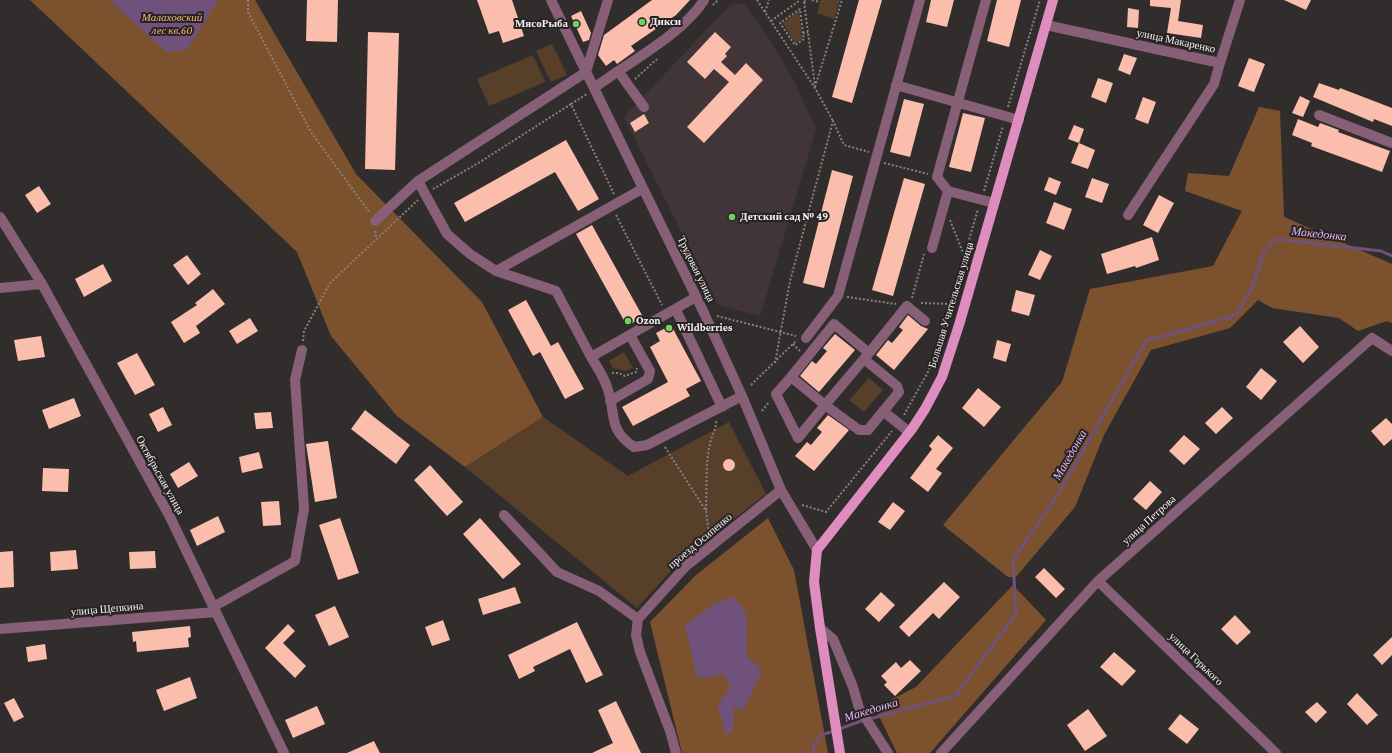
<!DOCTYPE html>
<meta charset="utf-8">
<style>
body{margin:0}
canvas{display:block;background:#322d2d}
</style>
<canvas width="1392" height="753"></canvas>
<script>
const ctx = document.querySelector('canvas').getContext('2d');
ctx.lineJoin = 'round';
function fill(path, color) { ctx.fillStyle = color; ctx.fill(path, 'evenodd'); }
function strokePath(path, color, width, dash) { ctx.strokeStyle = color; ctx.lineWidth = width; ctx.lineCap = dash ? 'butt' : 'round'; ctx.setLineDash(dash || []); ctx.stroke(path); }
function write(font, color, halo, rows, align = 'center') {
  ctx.font = font + ' "Crimson Pro",serif'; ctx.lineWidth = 4; ctx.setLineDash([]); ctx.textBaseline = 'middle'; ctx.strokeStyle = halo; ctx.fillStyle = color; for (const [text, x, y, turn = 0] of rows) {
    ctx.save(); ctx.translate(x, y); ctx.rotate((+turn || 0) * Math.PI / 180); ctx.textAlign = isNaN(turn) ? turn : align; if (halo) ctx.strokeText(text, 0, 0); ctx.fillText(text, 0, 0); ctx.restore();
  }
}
fill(new Path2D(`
 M731 4H744L766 34 795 83 816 129 760 316 718 305 624 117Z`), '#413537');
fill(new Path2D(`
 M821 0H840L834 19 817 13Z
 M799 11 802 39 795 43 783 23Z
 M552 44 567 75 551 82 536 51Z
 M533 55 545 82 489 106 477 79Z
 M624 352 633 368 626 371 613 368 609 361Z
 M869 378 883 390 864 412 849 400Z
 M543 417 628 476 729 422 766 494 680 561 637 608 465 467Z`), '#573f2a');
fill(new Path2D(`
 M30 0H255L356 174 482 302 543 417 465 467 397 416 331 336 297 252Z
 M1259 107 1280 111 1284 217 1392 264V323L1387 321 1358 331 1339 318 1272 308 1258 300 1230 328 1151 350 1104 435 1075 507 1016 577H1008L943 525 1062 382 1090 289 1213 266 1242 211 1185 191 1188 173 1229 176Z
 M768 518 794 570 828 753H682L650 622 696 575Z
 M1013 585 1046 620 930 753H897L875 708 916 687Z`), '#7b522d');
fill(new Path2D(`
 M110 0H218L187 50 166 52Z
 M733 596 746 613 747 656 762 670 744 710 734 707 733 730 726 735 718 706 730 687 724 674 706 678H697L685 625 711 606Z`), '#70517c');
strokePath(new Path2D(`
 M869 719 955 696 1016 614 1013 560 1060 491 1146 341 1236 315 1252 288 1264 252 1276 239 1381 251 1392 256
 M839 729 864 720
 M814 753 813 746 821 735 834 731`), '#70517c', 3);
fill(new Path2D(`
 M307 0H338L337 42 306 41Z
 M477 0H512L524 36 503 43 499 31 489 34Z
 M652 0H690L676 15 631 46 635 51 617 64 614 60 606 66 598 55 604 35Z
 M859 0H882L852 103 832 97Z
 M931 0H954L947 27 926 22Z
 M997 0H1021L1009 47 987 41Z
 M1150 0H1181L1178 21 1203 25 1201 38 1167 33 1171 8 1150 6Z
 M1284 0H1311L1306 10Z
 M1128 8 1139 10 1138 28 1127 27Z
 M581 11 591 33 589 40 583 42 571 16Z
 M368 32 399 33 395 170 365 169Z
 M715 32 731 47 725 54 727 56 721 62 735 75 746 63 763 80 704 143 687 127 729 82 714 69 705 79 687 62Z
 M1124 54 1137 58 1130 75 1118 70Z
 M1249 58 1265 64 1254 92 1238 86Z
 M1098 78 1113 83 1106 103 1091 97Z
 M1319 83 1339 90 1340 88 1392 108V126L1374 119 1373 122 1313 97Z
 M1300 96 1310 101 1303 117 1292 113Z
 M1143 97 1156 102 1148 124 1135 119Z
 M904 99 924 104 910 157 890 152Z
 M963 113 985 118 971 172 949 167Z
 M644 114 649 123 635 132 630 123Z
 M1298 119 1318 127 1320 123 1339 130 1338 132 1390 151 1382 172 1311 146 1312 143 1292 135Z
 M1074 125 1084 129 1079 143 1068 139Z
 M566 140 599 199 578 211 555 172 465 222 454 203Z
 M1079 143 1095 150 1088 169 1071 163Z
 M832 170 853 176 824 288 803 283Z
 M1049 177 1061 182 1056 195 1044 190Z
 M904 178 925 184 893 296 872 290Z
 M1092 178 1109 184 1102 203 1085 197Z
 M39 186 51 204 37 213 25 195Z
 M1159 195 1174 203 1158 233 1143 225Z
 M1054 202 1072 209 1064 230 1046 223Z
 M592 225 643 317 627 326 576 234Z
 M1152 237 1159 260 1136 268 1135 266 1107 274 1101 254Z
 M1040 250 1052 256 1040 280 1028 275Z
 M187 255 201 274 188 285 173 265Z
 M103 264 112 281 84 297 75 279Z
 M213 289 225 304 196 326 200 333 184 343 171 322 197 305 195 303Z
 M1016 290 1035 295 1029 316 1011 311Z
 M526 300 551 346 558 342 584 389 565 399 540 352 533 356 508 310Z
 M908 315 921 326 928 329 894 370 876 355 888 340 892 343 903 330 899 327Z
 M250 318 258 331 237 344 229 331Z
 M671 325 701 381 686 389 690 396 633 426 622 407 668 382 650 347 660 341 656 333Z
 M1300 326 1319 347 1303 363 1283 342Z
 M835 334 855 350 819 392 800 376 812 361 816 364 827 351 823 348Z
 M41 336 45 357 18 361 14 340Z
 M997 340 1011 344 1006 362 993 358Z
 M137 353 155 385 135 395 117 363Z
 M1261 368 1277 381 1261 400 1246 387Z
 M978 388 1001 407 984 427 962 408Z
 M74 398 81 416 49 429 42 410Z
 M163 407 172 425 158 432 149 414Z
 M1222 407 1233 418 1216 434 1205 423Z
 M365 410 410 445 396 464 351 429Z
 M271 412 273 428 256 429 254 413Z
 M828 415 849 430 814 471 795 456 807 442 811 445 822 432 817 428Z
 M1386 418 1392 424V439L1384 446 1371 431Z
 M938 435 953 448 936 469 942 473 928 492 910 478 932 449 929 446Z
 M1184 435 1200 449 1184 465 1169 451Z
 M328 441 337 498 315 502 306 444Z
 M259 452 263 468 242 473 239 457Z
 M723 465a6 6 0 1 1 12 0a6 6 0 1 1-12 0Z
 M189 462 198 476 178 488 170 474Z
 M430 465 463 502 447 516 414 480Z
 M43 468 69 469 68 492 42 491Z
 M1150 481 1162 492 1146 510 1133 499Z
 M279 501 281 525 263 526 261 502Z
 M893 502 905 511 890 530 878 522Z
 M218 516 225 532 197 546 190 530Z
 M340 518 359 573 338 580 319 525Z
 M480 518 521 564 503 579 463 534Z
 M76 550 78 569 51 571 50 552Z
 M13 551 14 587 0 588V552Z
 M155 551 156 568 130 569 129 552Z
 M1044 568 1065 589 1056 598 1035 577Z
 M944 582 960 597 939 619 933 613 909 637 899 627Z
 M515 587 521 603 483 615 478 599Z
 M881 592 895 605 879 622 865 609Z
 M335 606 349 637 329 646 315 615Z
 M1235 615 1251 632 1237 645 1221 629Z
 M443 620 450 640 432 646 425 627Z
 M577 622 603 675 586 683 570 649 533 667 535 671 519 679 508 655Z
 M288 624 295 631 283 643 306 666 295 678 265 648Z
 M190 626 191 637 188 638 189 647 137 652 136 641 133 642 132 632Z
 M1392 637V655L1382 665 1373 655Z
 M45 644 47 659 28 662 26 647Z
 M1114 652 1136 671 1122 686 1100 667Z
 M910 660 921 671 895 696 884 685 887 682 881 676 896 662 901 668Z
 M190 677 197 698 164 711 156 690Z
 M1357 693 1378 715 1367 725 1347 704Z
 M14 698 24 717 14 722 4 703Z
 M616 701 641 753H592L613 743 598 710Z
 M1317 702 1327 712 1316 723 1305 712Z
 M317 706 325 724 293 738 285 720Z
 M1088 709 1107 736 1085 751 1067 725Z
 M1180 714 1199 729 1187 744 1168 729Z
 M374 741 380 753H347Z`), '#fbbdac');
strokePath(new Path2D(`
 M248 0V12L311 132 369 212
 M757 0 815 88 833 121
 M812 0 820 2
 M804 2 815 86
 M804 2 807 0
 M713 5 718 0
 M765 12 769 0
 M771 21 799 1
 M803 33 800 9 780 23 795 45 804 39 803 33 808 32
 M635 79 657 59
 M815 87 842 0
 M571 104 587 94
 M1008 107 1040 0
 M884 163 928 174
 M433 189 480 162 571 104 614 194
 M984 191 1003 126
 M616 215 662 305
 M950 220 964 255
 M375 231 376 239
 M847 297 896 304
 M912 298 924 254
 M921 303 950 304
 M717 316 796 336
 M303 341 304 331 330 283 418 200
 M793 344 800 351
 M775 363 790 281 833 121 844 145 869 152
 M612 373H619L625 376 636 372 637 368
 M751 385 797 340
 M762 411 769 402
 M904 415 928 372 945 323 978 209
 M665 447 706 511 709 534
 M802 505 826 512 892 431
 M706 510C707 488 705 465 710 444 711 436 717 429 716 420`), '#858181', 2, [2, 2]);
strokePath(new Path2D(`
 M551 0 704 313 742 396 781 490 817 550
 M608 0 586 72 418 181 447 234 470 254 496 271 556 291 591 357 696 297
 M986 0 937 177 948 191 994 203
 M1046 25 1220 63 1214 84 1128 215
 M1220 63 1240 0
 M618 71 644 107
 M896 85 1019 120
 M594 88C627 63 682 35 704 0
 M1319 115 1392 143
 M0 217 42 284 170 517 284 753
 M375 221 418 181
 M932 248 948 191
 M496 271 642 189
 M0 288 42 284
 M676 310 722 407
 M834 324 869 353 825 405 791 377Z
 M806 338 838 296 920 0
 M869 353 907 306 925 321
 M591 357C597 367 604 377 607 387 617 413 606 428 634 447L647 445 742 396
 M791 377 776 394 798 438 825 405 859 430H868L899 392 897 386 864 359
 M610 401 648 379 650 371 630 335
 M883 411 909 432
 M504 515 557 572 599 591 638 619
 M1098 581 1276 753
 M213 607 295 561 304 509 295 380 302 350
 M820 628 833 639 853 687 859 708 888 753
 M0 629 216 612
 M676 753 670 731 640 652 636 635 638 619 686 566 781 490
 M941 753 1098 581 1372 338 1392 351`), '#875f76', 10);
strokePath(new Path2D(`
 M840 753 820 628 814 582 817 550 912 429 925 409 942 377 959 325 1053 0`), '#de8dbe', 10);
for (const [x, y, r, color] of [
 [642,22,4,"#70d35f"],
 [576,24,4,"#70d35f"],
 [732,217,4,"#70d35f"],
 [628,321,4,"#70d35f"],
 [669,328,4,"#70d35f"]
]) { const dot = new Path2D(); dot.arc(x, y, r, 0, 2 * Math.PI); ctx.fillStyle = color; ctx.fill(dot); strokePath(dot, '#282323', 1.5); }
write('italic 11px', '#f8b77d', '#282323', [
 ["Малаховский",172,18],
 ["лес кв.60",172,31]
]);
write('bold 11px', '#f5f2f2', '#282323', [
 ["Дикси",650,22],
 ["МясоРыба",568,24,"right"],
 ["Детский сад № 49",740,217],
 ["Ozon",636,321],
 ["Wildberries",677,328]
], 'left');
write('11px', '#f5f2f2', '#282323', [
 ["улица Макаренко",1176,41,12],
 ["Трудовая улица",696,269,64],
 ["Большая Учительская улица",951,305,-73],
 ["Октябрьская улица",160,475,61],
 ["улица Петрова",1149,520,-42],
 ["проезд Осипенко",700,541,-40],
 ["улица Щепкина",107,609,-5],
 ["улица Горького",1196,659,44]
]);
write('italic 12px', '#e7b5f9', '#282323', [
 ["Македонка",1319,234,6],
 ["Македонка",1070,455,-60],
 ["Македонка",871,710,-17]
]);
</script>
